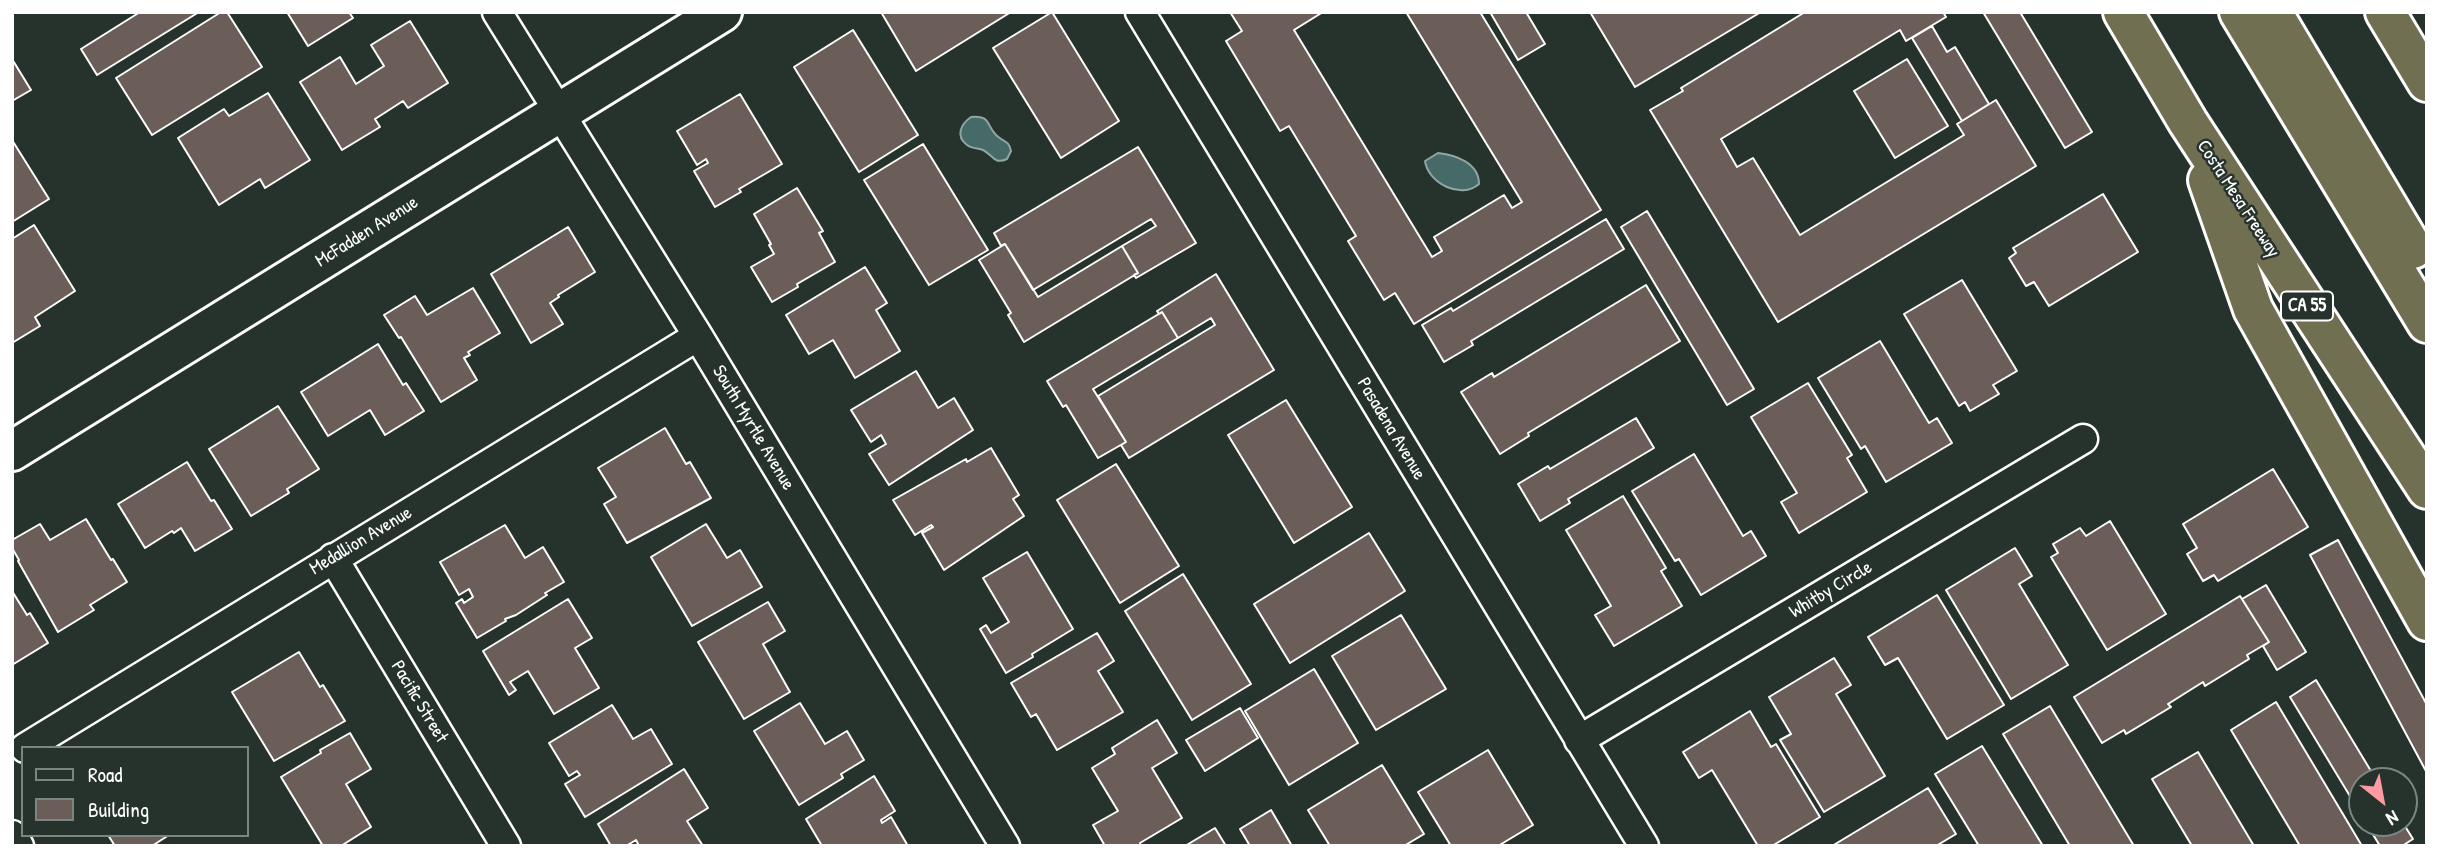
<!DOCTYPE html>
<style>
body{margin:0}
#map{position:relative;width:2439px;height:858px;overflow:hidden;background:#26332d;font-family:"Patrick Hand",sans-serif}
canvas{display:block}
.frame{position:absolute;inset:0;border:14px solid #fff;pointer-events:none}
.legend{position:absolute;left:21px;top:746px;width:228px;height:91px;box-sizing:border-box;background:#26332d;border:2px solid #7d8581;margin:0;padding:9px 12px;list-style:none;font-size:21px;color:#fff}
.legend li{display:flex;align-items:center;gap:14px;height:35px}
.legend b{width:35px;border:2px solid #7d8581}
.north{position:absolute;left:2348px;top:767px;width:70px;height:70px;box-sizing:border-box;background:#26332d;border:2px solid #7d8581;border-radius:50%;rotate:149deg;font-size:19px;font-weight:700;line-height:28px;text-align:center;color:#fff}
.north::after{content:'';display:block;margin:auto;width:24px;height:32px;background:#ff9aa2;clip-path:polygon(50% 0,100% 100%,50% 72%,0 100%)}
</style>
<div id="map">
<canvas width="2439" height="858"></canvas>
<div class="frame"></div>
<ul class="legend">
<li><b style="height:9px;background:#26332d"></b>Road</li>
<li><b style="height:19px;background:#6b5e59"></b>Building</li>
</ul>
<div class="north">N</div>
</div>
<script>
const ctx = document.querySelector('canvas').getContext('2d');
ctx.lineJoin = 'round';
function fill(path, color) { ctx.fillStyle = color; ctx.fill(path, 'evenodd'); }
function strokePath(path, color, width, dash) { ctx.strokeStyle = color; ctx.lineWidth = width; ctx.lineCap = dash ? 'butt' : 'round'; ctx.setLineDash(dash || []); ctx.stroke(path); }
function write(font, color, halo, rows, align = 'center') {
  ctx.font = font + ' "Patrick Hand",sans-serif'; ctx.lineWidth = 5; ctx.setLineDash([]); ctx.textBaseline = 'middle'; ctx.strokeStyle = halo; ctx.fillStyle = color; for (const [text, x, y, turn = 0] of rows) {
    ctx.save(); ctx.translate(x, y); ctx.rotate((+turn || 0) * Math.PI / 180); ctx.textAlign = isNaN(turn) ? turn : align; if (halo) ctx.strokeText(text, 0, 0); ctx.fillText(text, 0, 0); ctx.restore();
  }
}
const water = new Path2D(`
 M971 117C991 115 986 125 996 135 1003 142 1009 140 1011 151L1007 159C994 165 993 155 983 150 978 148 972 149 967 145 955 136 961 124 971 117Z
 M1438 153C1456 155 1479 163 1479 184 1461 200 1428 183 1425 161Z`);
fill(water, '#456a68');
strokePath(water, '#8fa6a4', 2);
const building = new Path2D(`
 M140 12H199L97 75 81 49Z
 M221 12H227L262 67 152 135 116 78Z
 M287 12H349L353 18 308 46Z
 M881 12H1011L916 71Z
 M1052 12 1119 121 1061 158 993 48Z
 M1230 12H1323L1294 30 1432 257 1442 251 1434 237 1504 195 1512 208 1522 202 1406 12H1480L1601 210 1414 324 1395 293 1384 300 1348 241 1356 236 1289 126 1280 131 1226 41 1242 31Z
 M1490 12H1526L1545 44 1518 60Z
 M1590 12H1761L1635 87Z
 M1805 12H1943L1946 17 1906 41 1900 30 1721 139 1737 167 1753 158 1800 235 1964 135 1957 124 1996 100 2036 166 1778 322 1650 110 1683 91 1681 88Z
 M1983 12H2020L2092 132 2065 148Z
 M410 21 448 83 408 108 403 101 375 119 380 127 342 150 300 82 340 57 356 84 384 66 371 45Z
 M1932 26 1947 52 1955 47 1989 104 1962 121 1912 38Z
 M853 30 918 135 859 172 794 67Z
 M12 59 31 90 12 101Z
 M1907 59 1948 126 1895 158 1854 91Z
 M268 93 310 160 265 188 260 179 219 205 178 138 224 109 229 116Z
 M740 94 782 164 739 189 741 192 715 207 694 171 708 163 706 159 697 165 677 131Z
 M12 140 49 199 12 222Z
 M923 144 988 250 929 285 864 180Z
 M1138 147 1196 243 1136 278 1134 275 1138 273 1122 246 1156 226 1151 219 1033 290 1005 244 1001 246 994 233Z
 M797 188 823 231 819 233 835 262 797 284 798 287 772 302 751 267 774 254 769 245 771 244 754 214Z
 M2103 194 2138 252 2049 306 2034 282 2026 286 2009 258 2016 253 2013 248Z
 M1647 211 1754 389 1727 405 1621 227Z
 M1606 219 1624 249 1471 341 1473 345 1444 362 1422 325 1451 308 1453 311Z
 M34 225 75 291 35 317 40 326 12 343V239Z
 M568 227 595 272 558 295 559 297 550 303 563 324 531 343 491 274Z
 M1005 244 1038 297 1122 246 1138 273 1024 342 1008 315 1011 313 979 260Z
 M865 267 887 303 876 310 900 351 855 378 833 340 809 354 786 315Z
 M1216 274 1274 370 1129 458 1121 445 1126 442 1098 396 1215 325 1211 318 1178 338 1162 312 1159 314 1157 311Z
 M1962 280 2017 371 1993 385 1999 394 1970 411 1965 402 1959 406 1904 314Z
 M1646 285 1680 341 1528 433 1529 436 1500 454 1461 392 1492 373 1494 377Z
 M473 288 500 333 468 352 470 355 464 358 477 380 441 402 401 337 399 338 384 315 415 296 427 315Z
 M1162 312 1178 338 1093 389 1126 442 1098 458 1066 405 1063 407 1047 381Z
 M1880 341 1929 423 1937 418 1952 443 1886 482 1865 446 1861 449 1818 378Z
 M378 344 403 385 406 383 424 411 385 435 370 410 328 436 301 392Z
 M916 371 938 408 954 398 973 430 889 485 869 454 886 444 881 435 871 442 851 410Z
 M1808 383 1852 455 1847 458 1867 492 1799 533 1781 502 1797 493 1751 417Z
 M1286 400 1352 507 1294 543 1228 435Z
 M278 406 319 469 287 489 289 493 251 516 209 449Z
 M1636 418 1654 448 1568 499 1570 503 1540 521 1518 484 1548 466 1550 469Z
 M665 428 686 464 690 462 711 498 627 543 604 504 616 497 598 468Z
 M991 448 1019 495 1013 499 1024 516 944 570 922 533 933 527 931 525 915 535 893 500 966 459 967 462Z
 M1694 454 1743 536 1751 531 1766 556 1701 595 1679 559 1675 561 1632 491Z
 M187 462 211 501 214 500 232 529 195 551 181 528 174 533 172 531 145 548 118 504Z
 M1116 464 1179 566 1120 603 1057 500Z
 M2273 469 2308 527 2218 581 2214 575 2203 581 2187 554 2197 548 2183 524Z
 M1623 496 1666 568 1661 571 1682 606 1614 646 1595 615 1611 606 1566 530Z
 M86 519 111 560 113 559 127 582 90 605 94 610 58 632 18 561 19 560 12 548V540L40 524 50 540Z
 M2110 521 2166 614 2107 650 2051 557 2058 553 2053 544 2080 528 2086 536Z
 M706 524 727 558 740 550 762 587 692 626 651 557Z
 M505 525 525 558 543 547 564 582 545 593 547 595 516 615 505 619 506 621 477 638 456 603 462 599 464 603 473 597 469 589 459 595 440 562Z
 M1369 533 1405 591 1290 663 1254 604Z
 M2338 540 2427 705V773L2310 555Z
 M2015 548 2032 576 2019 584 2068 665 2011 699 1946 590Z
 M1027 552 1073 629 1032 654 1033 657 1006 673 980 629 986 625 991 633 1009 622 983 578Z
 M1183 574 1251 684 1192 720 1125 611Z
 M2266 585 2306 652 2277 670 2263 646 2269 642 2242 599Z
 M12 591 27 615 30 613 48 643 12 665Z
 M1937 595 2004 705 1947 739 1898 658 1885 665 1868 637Z
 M2240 596 2269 642 2247 655 2249 659 2205 686 2203 682 2168 704 2171 707 2126 734 2124 730 2102 743 2074 697Z
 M568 599 592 638 575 648 599 688 554 714 528 671 510 682 516 690 509 695 483 651Z
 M768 602 785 631 763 644 790 692 744 719 698 642Z
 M1401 615 1446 689 1376 730 1332 656Z
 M1097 633 1114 661 1098 671 1123 712 1057 750 1036 714 1031 717 1011 683Z
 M299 652 320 687 323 685 345 721 274 761 232 692Z
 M1834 658 1851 685 1836 694 1885 776 1824 812 1780 740 1791 734 1769 697Z
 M1314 669 1358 743 1289 785 1245 711Z
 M2316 680 2377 781H2362V816L2290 697Z
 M2276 702 2362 846H2300L2231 730Z
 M800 703 825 744 847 731 864 760 841 774 843 778 799 805 754 731Z
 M612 705 633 739 651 729 672 764 585 817 565 784 580 775 577 771 569 776 549 743Z
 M2050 706 2134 846H2070L2003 734Z
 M1240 708 1258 738 1205 771 1186 740Z
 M1750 711 1771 747 1776 744 1820 817 1772 846H1758L1712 770 1699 778 1683 752Z
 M1157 720 1177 753 1152 768 1182 818 1140 843 1141 846H1105L1093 825 1118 811 1092 768 1115 754 1112 748Z
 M350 733 371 769 346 784 371 827 341 846H323L281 777 321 753 320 750Z
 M1982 746 2043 846H1979L1935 774Z
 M1488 750 1533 825 1498 846H1451L1418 792Z
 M2198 752 2254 846H2192L2152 779Z
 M1382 765 1424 834 1404 846H1330L1308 810Z
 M684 769 708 808 687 821 703 846H639L636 840 626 846H611L598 824Z
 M874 776 895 811 881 820 882 823 891 817 908 846H822L806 819Z
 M1928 788 1956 834 1936 846H1832Z
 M1271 810 1292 846H1250L1240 829Z
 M2366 823H2403L2413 839 2402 846H2380Z
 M1215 828 1226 846H1185Z
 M108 835H169L152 846H115Z`);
fill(building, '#6b5e59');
strokePath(building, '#fff', 2);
const street = new Path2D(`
 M497 12 698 336 1005 846
 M1140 12 1644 846
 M333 558 506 846
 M1579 740 2083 439
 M25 748 698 336
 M12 835 19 846`);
const secondary = new Path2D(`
 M12 451 722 12`);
const highway = new Path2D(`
 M2123 12 2188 122 2427 489
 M2239 12 2427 323
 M2272 12 2413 249
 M2385 12 2427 82
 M2208 180 2253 309 2427 621`);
strokePath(street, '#fff', 33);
strokePath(secondary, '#fff', 44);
strokePath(highway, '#fff', 44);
strokePath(street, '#26332d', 28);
strokePath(secondary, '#26332d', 38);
strokePath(highway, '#716f52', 38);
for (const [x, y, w] of [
 [2307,306,52]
]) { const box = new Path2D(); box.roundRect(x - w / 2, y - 14.5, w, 29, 5); ctx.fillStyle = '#26332d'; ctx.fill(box); strokePath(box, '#fff', 2); }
write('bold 18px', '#fff', null, [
 ["CA 55",2307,306]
]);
write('19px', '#fff', '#26332d', [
 ["Costa Mesa Freeway",2238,199,57],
 ["McFadden Avenue",367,232,-32],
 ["South Myrtle Avenue",753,428,59],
 ["Pasadena Avenue",1391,429,59],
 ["Medallion Avenue",361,541,-31],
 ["Whitby Circle",1831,590,-31],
 ["Pacific Street",419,702,59]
]);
</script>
